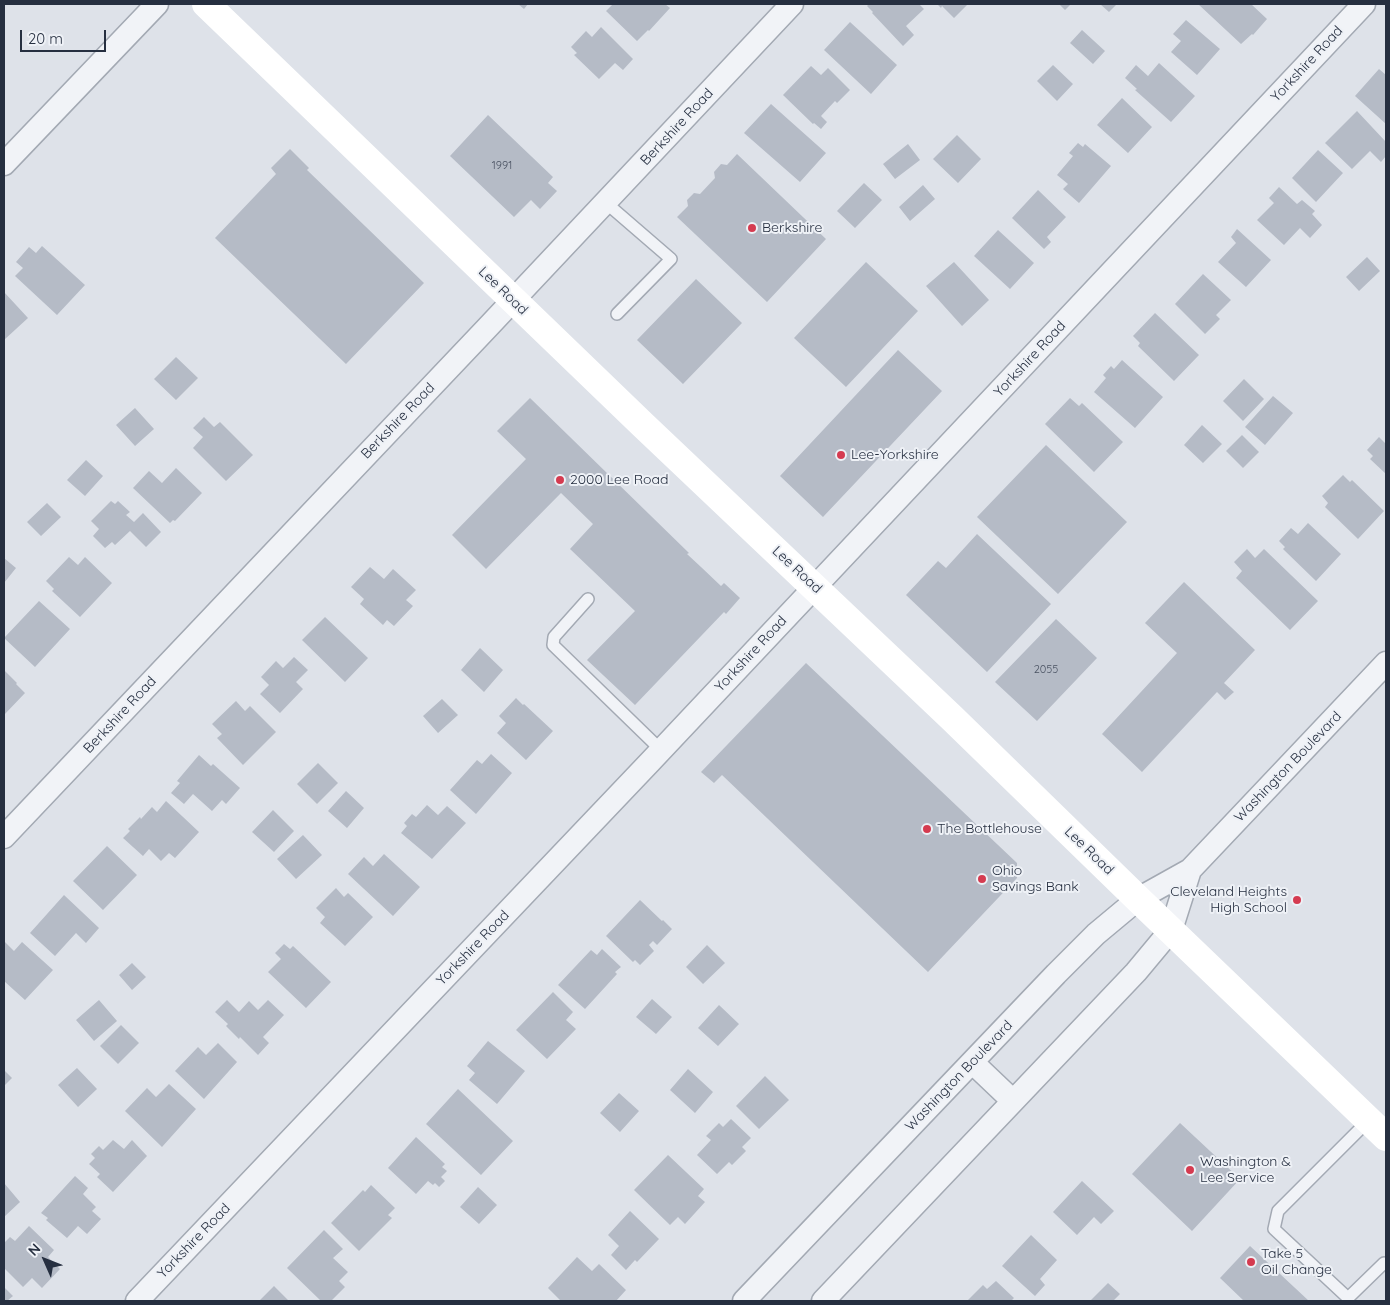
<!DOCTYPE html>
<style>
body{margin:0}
#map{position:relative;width:1390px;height:1305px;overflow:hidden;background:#dee2e9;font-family:Quicksand,sans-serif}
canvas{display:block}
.frame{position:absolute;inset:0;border:5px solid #262f40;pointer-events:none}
.north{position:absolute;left:20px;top:1235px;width:50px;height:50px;-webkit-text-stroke:4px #eef1f6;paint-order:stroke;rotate:314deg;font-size:14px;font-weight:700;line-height:20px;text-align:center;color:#262f40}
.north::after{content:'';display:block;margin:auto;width:18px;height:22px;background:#262f40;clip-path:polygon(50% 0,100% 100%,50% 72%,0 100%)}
.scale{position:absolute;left:20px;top:30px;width:86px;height:22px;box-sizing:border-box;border:2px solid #262f40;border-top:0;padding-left:6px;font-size:15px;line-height:18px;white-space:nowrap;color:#262f40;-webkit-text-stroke:4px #eef1f6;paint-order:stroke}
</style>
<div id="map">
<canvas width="1390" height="1305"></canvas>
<div class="frame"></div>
<div class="north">N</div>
<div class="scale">20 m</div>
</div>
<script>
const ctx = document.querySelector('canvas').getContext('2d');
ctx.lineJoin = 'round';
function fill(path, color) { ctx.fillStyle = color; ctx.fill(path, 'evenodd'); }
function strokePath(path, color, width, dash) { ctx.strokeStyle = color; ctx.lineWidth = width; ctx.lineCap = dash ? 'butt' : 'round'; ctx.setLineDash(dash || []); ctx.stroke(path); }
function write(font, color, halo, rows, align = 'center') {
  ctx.font = font + ' Quicksand,sans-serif'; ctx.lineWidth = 4; ctx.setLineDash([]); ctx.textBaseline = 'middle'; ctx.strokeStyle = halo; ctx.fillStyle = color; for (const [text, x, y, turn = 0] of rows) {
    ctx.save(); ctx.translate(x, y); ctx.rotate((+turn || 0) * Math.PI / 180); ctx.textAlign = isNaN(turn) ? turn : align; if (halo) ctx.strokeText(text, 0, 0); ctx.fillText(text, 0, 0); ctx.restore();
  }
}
fill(new Path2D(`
 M518 4H528L524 9Z
 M613 4H665L670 8 649 31 648 30 637 41 606 11Z
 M869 4H919L924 9 906 26 914 35 903 46 872 13 873 12 867 6Z
 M937 4H968L954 18 942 6 941 8Z
 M1059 4H1071L1065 10Z
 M1100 4H1117L1109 12Z
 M1198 4H1251L1267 19 1253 35 1252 34 1241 44Z
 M1186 20 1220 49 1197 75 1171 52 1181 41 1173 34Z
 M850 22 897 65 871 94 824 50Z
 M601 27 633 59 623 70 615 63 599 79 574 55 577 53 571 47 586 31 592 37Z
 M1082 30 1105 51 1093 64 1070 43Z
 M1159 63 1195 96 1171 122 1135 90 1137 89 1125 78 1136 65 1148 76Z
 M1053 65 1073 84 1057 101 1037 81Z
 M811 66 821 75 828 68 850 90 837 103 835 101 821 116 827 122 821 129 814 123 813 124 783 95Z
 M1379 69 1386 75V124L1355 96Z
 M1122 98 1152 127 1128 153 1097 125Z
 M771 104 826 153 800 182 744 133Z
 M1357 111 1386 142V156L1381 162 1370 151 1352 169 1325 143Z
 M488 115 553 177 548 183 557 191 540 209 531 200 514 217 450 156Z
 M957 135 981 159 958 183 933 159Z
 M1078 143 1083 147 1085 144 1111 166 1079 203 1063 189 1068 184 1057 175 1073 156 1069 153Z
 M908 144 920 160 895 179 883 164Z
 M290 149 309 168 307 170 424 283 346 364 215 238 276 174 271 168Z
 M1318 150 1343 173 1316 202 1292 178Z
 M737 154 826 239 767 302 677 217 688 206 687 200 694 193 700 194 715 178 714 172 721 164 727 165Z
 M864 183 882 200 855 228 837 211Z
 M923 185 935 199 910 221 899 207Z
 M1279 187 1297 204 1302 200 1315 211 1312 214 1322 225 1310 238 1300 228 1284 245 1257 220 1274 203 1269 198Z
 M1038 190 1066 217 1047 237 1051 242 1044 249 1012 218Z
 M1237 229 1271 260 1246 287 1218 262 1236 243 1231 237Z
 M998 230 1034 263 1010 289 974 256Z
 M42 246 85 285 57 315 15 276 23 268 16 262 29 247 36 253Z
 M1367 257 1380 271 1359 291 1346 277Z
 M866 262 918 311 846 387 794 338Z
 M954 262 989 300 962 326 926 286Z
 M1203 274 1231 300 1216 315 1220 319 1205 334 1175 304Z
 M696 279 742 323 683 384 637 340Z
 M4 292 28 318 4 340Z
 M1155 313 1199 355 1174 381 1138 346 1140 343 1133 336Z
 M898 350 942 391 823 517 780 476Z
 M176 357 198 378 176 400 154 379Z
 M1122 360 1163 397 1135 428 1094 392 1106 378 1103 375 1111 366 1114 369Z
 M1244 379 1264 399 1243 421 1223 401Z
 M1273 396 1293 413 1265 445 1245 427Z
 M530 398 689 553 687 554 701 567 721 586 724 583 740 598 726 614 724 612 635 705 587 660 635 611 570 549 593 524 561 493 486 569 452 535 526 459 497 431Z
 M1070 398 1079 406 1082 403 1123 442 1094 472 1045 424Z
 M135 408 154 429 135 446 116 425Z
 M204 417 214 427 220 422 253 455 226 481 193 448 203 437 193 428Z
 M1202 425 1222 444 1203 463 1184 445Z
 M1242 435 1259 452 1243 468 1226 451Z
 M1379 437 1385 443 1386 441V474L1370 459 1373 456 1367 450Z
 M1046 445 1127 522 1058 594 977 517Z
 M86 460 103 476 85 496 67 480Z
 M176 468 202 493 175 521 173 520 170 523 133 488 149 471 162 483Z
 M1343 475 1350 482 1352 480 1384 511 1358 539 1325 507 1328 503 1322 496Z
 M111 501 115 504 118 501 130 512 126 515 134 522 143 513 161 532 146 547 130 531 115 545 112 542 105 548 93 536 99 529 91 521Z
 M47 503 61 517 41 536 27 522Z
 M1308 523 1341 554 1316 581 1283 549 1285 547 1279 541 1291 528 1298 534Z
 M977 534 1051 604 987 672 906 595 938 561 946 568Z
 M1247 549 1255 558 1264 549 1318 601 1290 630 1236 578 1242 571 1234 562Z
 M69 557 78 565 85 557 112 583 80 617 52 591 54 589 46 581Z
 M4 558 16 568 4 583Z
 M370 567 384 579 393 569 416 590 406 600 413 606 394 626 387 620 383 625 360 604 364 599 351 587Z
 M1184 582 1255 650 1224 683 1234 692 1225 700 1217 692 1142 772 1102 734 1177 653 1145 623Z
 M39 601 70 629 35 667 4 638Z
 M325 617 368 658 345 682 302 640Z
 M1056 619 1097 658 1037 721 995 682Z
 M480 648 503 670 484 692 461 670Z
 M294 657 308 670 296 682 303 689 280 713 260 694 269 685 261 677 276 661 283 668Z
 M806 663 1017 863V878L928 972 722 775 714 783 701 772Z
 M4 670 17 683 16 684 25 693 4 715Z
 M516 698 523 705 524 704 553 731 526 760 497 733 506 723 499 716Z
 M442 699 458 715 438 733 423 716Z
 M236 701 245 711 250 706 276 732 243 765 217 738 222 734 212 724Z
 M491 754 512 773 476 814 450 790 477 760 482 764Z
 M199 755 211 766 213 764 240 788 226 804 222 800 212 811 193 794 184 804 171 793 180 783 177 781Z
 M318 763 338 783 317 804 297 784Z
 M346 791 364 808 347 828 328 811Z
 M166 801 199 832 175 858 169 853 161 861 149 849 143 856 123 838 130 831 128 829 140 817 141 819 152 807 157 812Z
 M427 805 438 815 447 806 466 823 432 859 401 833 407 826 404 823 412 814 416 817Z
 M273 810 294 831 274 852 252 832Z
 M303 835 322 855 296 879 277 859Z
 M107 846 137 875 103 910 73 881Z
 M384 854 420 887 393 916 348 874 364 857 373 866Z
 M336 888 344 897 348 893 373 917 345 946 320 923 325 917 316 908Z
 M64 895 99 928 86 943 76 933 55 956 30 933Z
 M640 900 662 921 663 920 672 929 657 945 653 941 649 945 654 951 640 965 635 960 633 962 606 936Z
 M4 941 14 951 22 942 53 970 25 1000 4 981Z
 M284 944 290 949 293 946 331 982 306 1008 268 972 281 959 275 953Z
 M707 945 725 963 703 984 686 967Z
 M602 949 621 967 615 972 617 974 585 1009 558 985 591 950 597 955Z
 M132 963 146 977 132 990 119 975Z
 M553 992 573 1012 566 1020 576 1029 547 1059 516 1030Z
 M652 999 672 1017 656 1034 636 1017Z
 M99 1000 117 1021 94 1041 76 1020Z
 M227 1000 239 1012 249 1001 258 1010 268 1000 284 1015 263 1037 269 1043 258 1055 240 1037 239 1039 226 1026 228 1024 215 1012Z
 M719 1005 739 1024 718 1046 698 1028Z
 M121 1025 139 1043 118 1064 100 1046Z
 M488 1041 525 1071 497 1104 469 1080 475 1073 467 1066Z
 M218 1043 237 1062 204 1099 175 1071 198 1047 206 1055Z
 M77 1068 97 1089 78 1107 58 1085Z
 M688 1069 713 1092 695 1113 670 1090Z
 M4 1070 12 1078 4 1086Z
 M765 1076 789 1100 759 1129 736 1106Z
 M169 1084 196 1109 162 1147 125 1111 147 1088 156 1097Z
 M458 1089 513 1141 481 1175 426 1124Z
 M619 1093 639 1111 620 1132 600 1113Z
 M731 1119 751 1138 742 1147 746 1151 732 1165 729 1162 717 1174 697 1155 711 1140 706 1136 719 1123 723 1127Z
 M1180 1123 1240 1179 1192 1231 1132 1174Z
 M416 1137 445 1164 442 1167 447 1171 441 1177 445 1181 439 1187 435 1183 433 1185 428 1181 416 1194 388 1168Z
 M113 1140 124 1149 132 1140 147 1156 113 1192 97 1177 100 1174 89 1164 95 1158 91 1154 99 1146 103 1150Z
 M668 1155 704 1189 698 1196 705 1202 685 1224 678 1217 670 1225 634 1190Z
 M75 1176 88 1188 83 1194 96 1207 92 1211 101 1219 87 1234 78 1226 67 1238 46 1220 48 1218 41 1213Z
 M1082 1181 1114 1211 1101 1224 1094 1217 1077 1235 1053 1212Z
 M4 1183 20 1202 4 1217Z
 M371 1185 395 1208 388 1215 392 1218 359 1251 331 1223 363 1190 365 1192Z
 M478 1187 497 1205 479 1224 460 1207Z
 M630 1211 659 1239 637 1262 635 1260 626 1270 611 1255 619 1246 608 1235Z
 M29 1226 54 1250 48 1257 60 1269 42 1288 32 1278 23 1287 4 1268V1243L10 1237 15 1241Z
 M324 1230 343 1249 333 1258 348 1272 339 1281 345 1287 331 1301H321L287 1268Z
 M1031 1235 1057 1260 1040 1279 1045 1285 1035 1296 1002 1266Z
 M1250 1246 1309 1301H1244L1220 1278Z
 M577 1257 592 1271 599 1264 626 1290 616 1301H561L548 1288Z
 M996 1281 1014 1298 1011 1301H967L983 1285 987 1289Z
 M1108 1283 1120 1294 1113 1301H1090Z
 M274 1286 289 1301H259Z
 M4 1287 13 1296 7 1301H4Z`), '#b5bbc6');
const lane = new Path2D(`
 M605 202 671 259 617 314
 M588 599 554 637 553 645 661 750
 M1369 1120 1278 1211 1274 1229 1348 1298 1384 1263`);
const street = new Path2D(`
 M4 164 157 4
 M4 837 487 328 792 4
 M972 1062 1013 1101
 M137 1301 649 763 1364 4
 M744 1301 1056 974 1096 934 1138 899 1190 870 1386 663
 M823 1301 1136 972 1171 930 1190 870`);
strokePath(lane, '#a3a9b3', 14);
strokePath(street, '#a3a9b3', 25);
strokePath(lane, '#f1f3f7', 11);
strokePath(street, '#f1f3f7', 22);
strokePath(new Path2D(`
 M206 4 643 425 952 718 1138 899 1386 1137`), '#fff', 28);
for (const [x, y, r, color] of [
 [752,228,5,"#d53b50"],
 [841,455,5,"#d53b50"],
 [560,480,5,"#d53b50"],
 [927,829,5,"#d53b50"],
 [982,879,5,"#d53b50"],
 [1297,900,5,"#d53b50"],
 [1190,1170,5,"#d53b50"],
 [1251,1262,5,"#d53b50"]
]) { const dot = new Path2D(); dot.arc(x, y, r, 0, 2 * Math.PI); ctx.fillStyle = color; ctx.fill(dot); strokePath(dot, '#eef1f6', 2); }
write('11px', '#4a5262', null, [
 ["1991",502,166],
 ["2055",1046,670]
]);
write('14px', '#262f40', '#eef1f6', [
 ["Yorkshire Road",1307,64,-47],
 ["Berkshire Road",677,127,-47],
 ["Lee Road",503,291,44],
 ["Yorkshire Road",1030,359,-47],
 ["Berkshire Road",398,421,-46],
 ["Lee Road",797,570,43],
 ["Yorkshire Road",751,654,-47],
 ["Berkshire Road",120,715,-47],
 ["Washington Boulevard",1288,767,-46],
 ["Lee Road",1089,851,44],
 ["Yorkshire Road",473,948,-46],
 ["Washington Boulevard",959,1076,-46],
 ["Yorkshire Road",194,1241,-46]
]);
write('14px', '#262f40', '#eef1f6', [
 ["Berkshire",762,228],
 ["Lee-Yorkshire",851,455],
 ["2000 Lee Road",570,480],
 ["The Bottlehouse",937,829],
 ["Ohio",992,871],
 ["Savings Bank",992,887],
 ["Cleveland Heights",1287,892,"right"],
 ["High School",1287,908,"right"],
 ["Washington &",1200,1162],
 ["Lee Service",1200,1178],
 ["Take 5",1261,1254],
 ["Oil Change",1261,1270]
], 'left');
</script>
